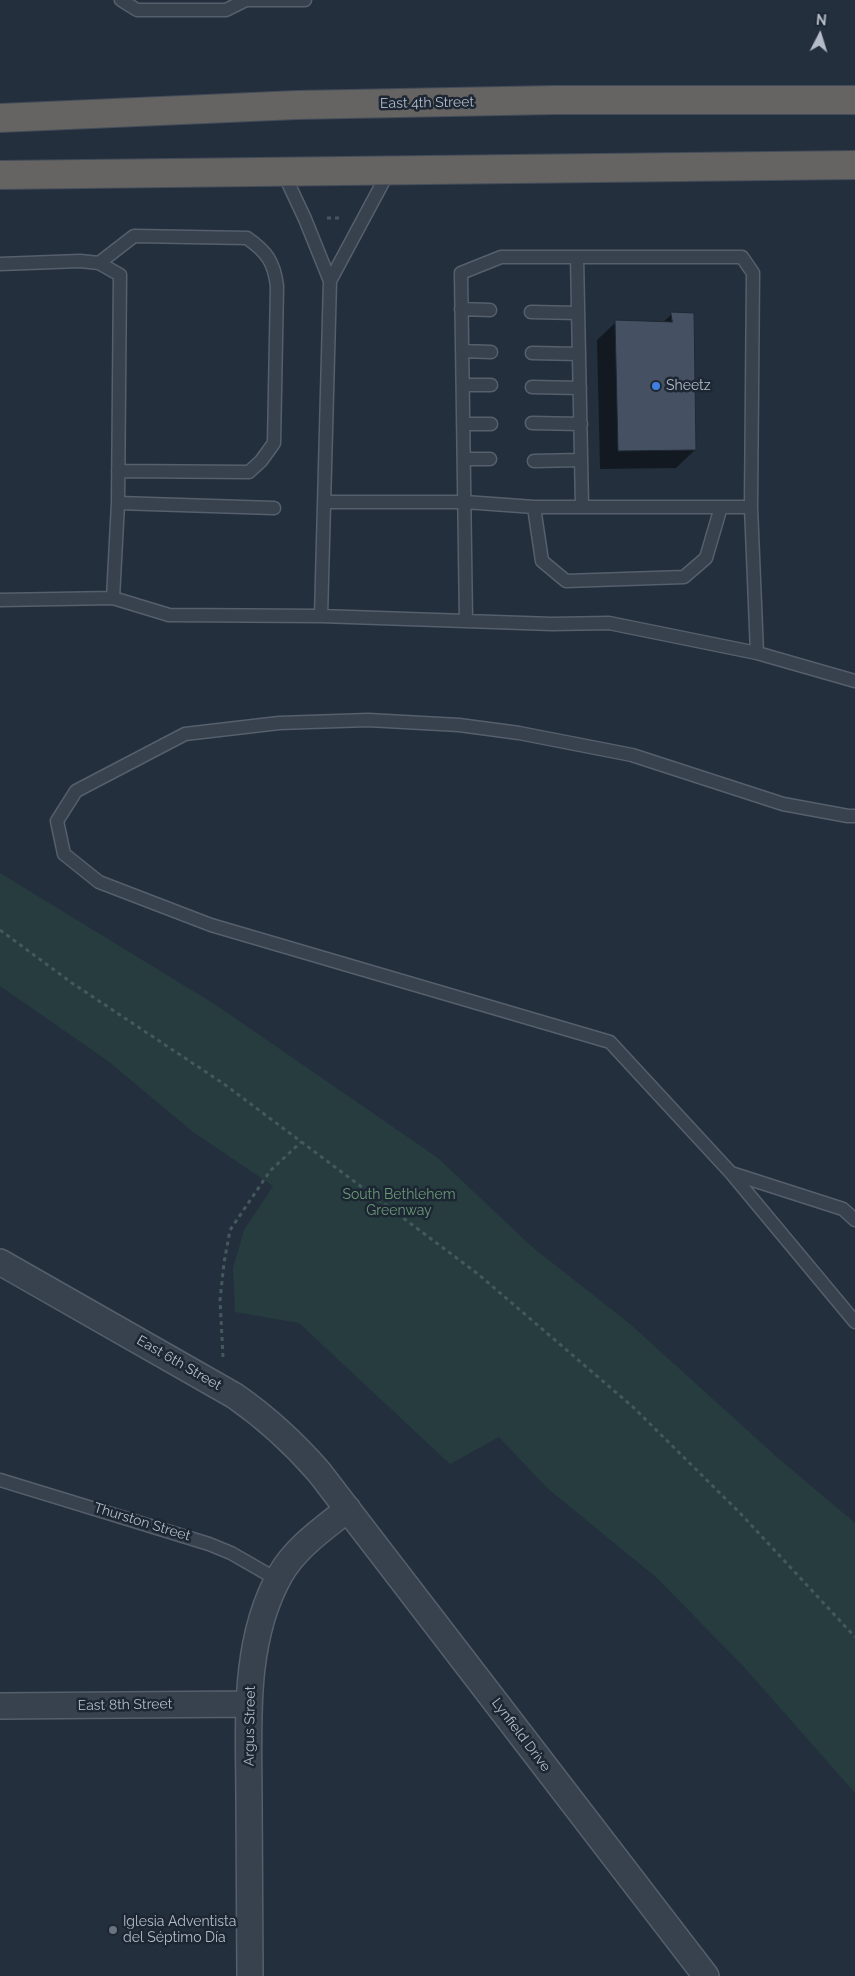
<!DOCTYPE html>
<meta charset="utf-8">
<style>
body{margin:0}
#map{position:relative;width:855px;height:1976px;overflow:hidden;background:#242f3e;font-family:Raleway,sans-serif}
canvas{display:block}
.north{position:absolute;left:795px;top:10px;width:50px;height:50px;-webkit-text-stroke:4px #1d2633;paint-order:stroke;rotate:5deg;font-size:14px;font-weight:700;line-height:20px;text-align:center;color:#b4bcc9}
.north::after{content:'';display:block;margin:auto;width:18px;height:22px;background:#b4bcc9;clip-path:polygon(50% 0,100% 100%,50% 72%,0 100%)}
</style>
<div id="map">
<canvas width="855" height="1976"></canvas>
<div class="north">N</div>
</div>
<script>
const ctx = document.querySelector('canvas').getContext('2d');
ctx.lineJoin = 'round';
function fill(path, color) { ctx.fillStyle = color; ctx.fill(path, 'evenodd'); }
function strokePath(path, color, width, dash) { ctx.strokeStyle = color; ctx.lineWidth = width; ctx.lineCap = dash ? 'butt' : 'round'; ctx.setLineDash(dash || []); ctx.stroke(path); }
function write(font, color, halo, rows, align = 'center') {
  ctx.font = font + ' Raleway,sans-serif'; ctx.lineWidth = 5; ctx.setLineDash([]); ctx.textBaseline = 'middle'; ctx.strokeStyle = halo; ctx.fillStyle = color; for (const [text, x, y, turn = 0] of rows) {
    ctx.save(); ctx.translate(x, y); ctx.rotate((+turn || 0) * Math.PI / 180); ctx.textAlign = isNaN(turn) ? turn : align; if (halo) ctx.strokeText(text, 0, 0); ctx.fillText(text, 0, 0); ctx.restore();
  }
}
fill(new Path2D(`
 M0 873 216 1005 438 1158 531 1246 630 1324 778 1458 855 1523V1793L744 1667 657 1578 547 1488 499 1437 450 1464 299 1323 235 1312 233 1268 244 1230 273 1186 193 1132 108 1061 0 986Z`), '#263c3f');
fill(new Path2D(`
 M672 314 695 450 676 468 600 469 597 340 616 322 662 323Z`), '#0007');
const building = new Path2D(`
 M671 312 694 313 696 450 618 451 615 320 672 322Z`);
fill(building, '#455162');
strokePath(building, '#1f2835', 1);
const service = new Path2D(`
 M121 0 137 10H226L246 0
 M246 0H305
 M283 172 305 219 330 281 321 616 552 624 609 623 757 653 855 681
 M577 257 582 506
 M99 263 134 236 247 238C267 252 274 262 277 286L274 443 261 461 249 472 118 471
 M0 264 80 261 99 263 120 275 118 503 113 598
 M330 281 389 171
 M461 309 490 310
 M531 312 578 313
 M462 351 491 352
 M532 353 579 354
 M463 385H491
 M532 387 580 388
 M532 423 581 424
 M463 424H491
 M465 459H490
 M534 461 581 460
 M325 502H465L534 507H751L757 653
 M118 503 274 508
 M534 507 542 561 566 581 684 577 706 558 721 507
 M0 600 113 598 169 615 321 616
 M466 621 461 273 501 257H742L753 273 751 507
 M855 816H848L783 804 632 755 519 733 459 725 368 720 279 723 185 734 76 791 57 821 64 854 99 882 211 925 610 1042 731 1173 855 1322
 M731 1173 843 1209 855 1220
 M0 1480 209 1544 231 1553 278 1580`);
const minor = new Path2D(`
 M0 1262 235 1396C268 1419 292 1441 319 1472L706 1976
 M0 1706 249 1704
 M250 1976C250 1918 249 1860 249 1801 249 1726 242 1643 280 1575 296 1547 323 1529 348 1509`);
const trunk = new Path2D(`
 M0 118 297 105 554 100H855
 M0 175 855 165`);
strokePath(service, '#565f6c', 15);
strokePath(minor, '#565f6c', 28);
strokePath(trunk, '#434c59', 30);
strokePath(new Path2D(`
 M327 218H341
 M0 930 72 983 224 1084 478 1274 633 1407 740 1513 855 1637
 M223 1357 220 1300 224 1263 230 1230 270 1171 301 1142`), '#44595c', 3, [4, 4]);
strokePath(service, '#38414e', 12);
strokePath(minor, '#38414e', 25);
strokePath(trunk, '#656462', 28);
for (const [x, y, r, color] of [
 [656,386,5,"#3f7fe0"],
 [113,1930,5,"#6b7280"]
]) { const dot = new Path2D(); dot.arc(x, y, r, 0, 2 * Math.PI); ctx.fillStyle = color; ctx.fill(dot); strokePath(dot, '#1d2633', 2); }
write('14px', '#b4bcc9', '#1d2633', [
 ["East 4th Street",427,103,-1],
 ["East 6th Street",179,1363,30],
 ["Thurston Street",142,1522,17],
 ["East 8th Street",125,1705,-1],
 ["Argus Street",250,1726,-89],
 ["Lynfield Drive",521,1735,53]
]);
write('14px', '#b4bcc9', '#1d2633', [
 ["Sheetz",666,386],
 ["Iglesia Adventista",123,1922],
 ["del Séptimo Día",123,1938]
], 'left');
write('14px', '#6b9a76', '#1d2633', [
 ["South Bethlehem",399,1195],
 ["Greenway",399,1211]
]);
</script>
